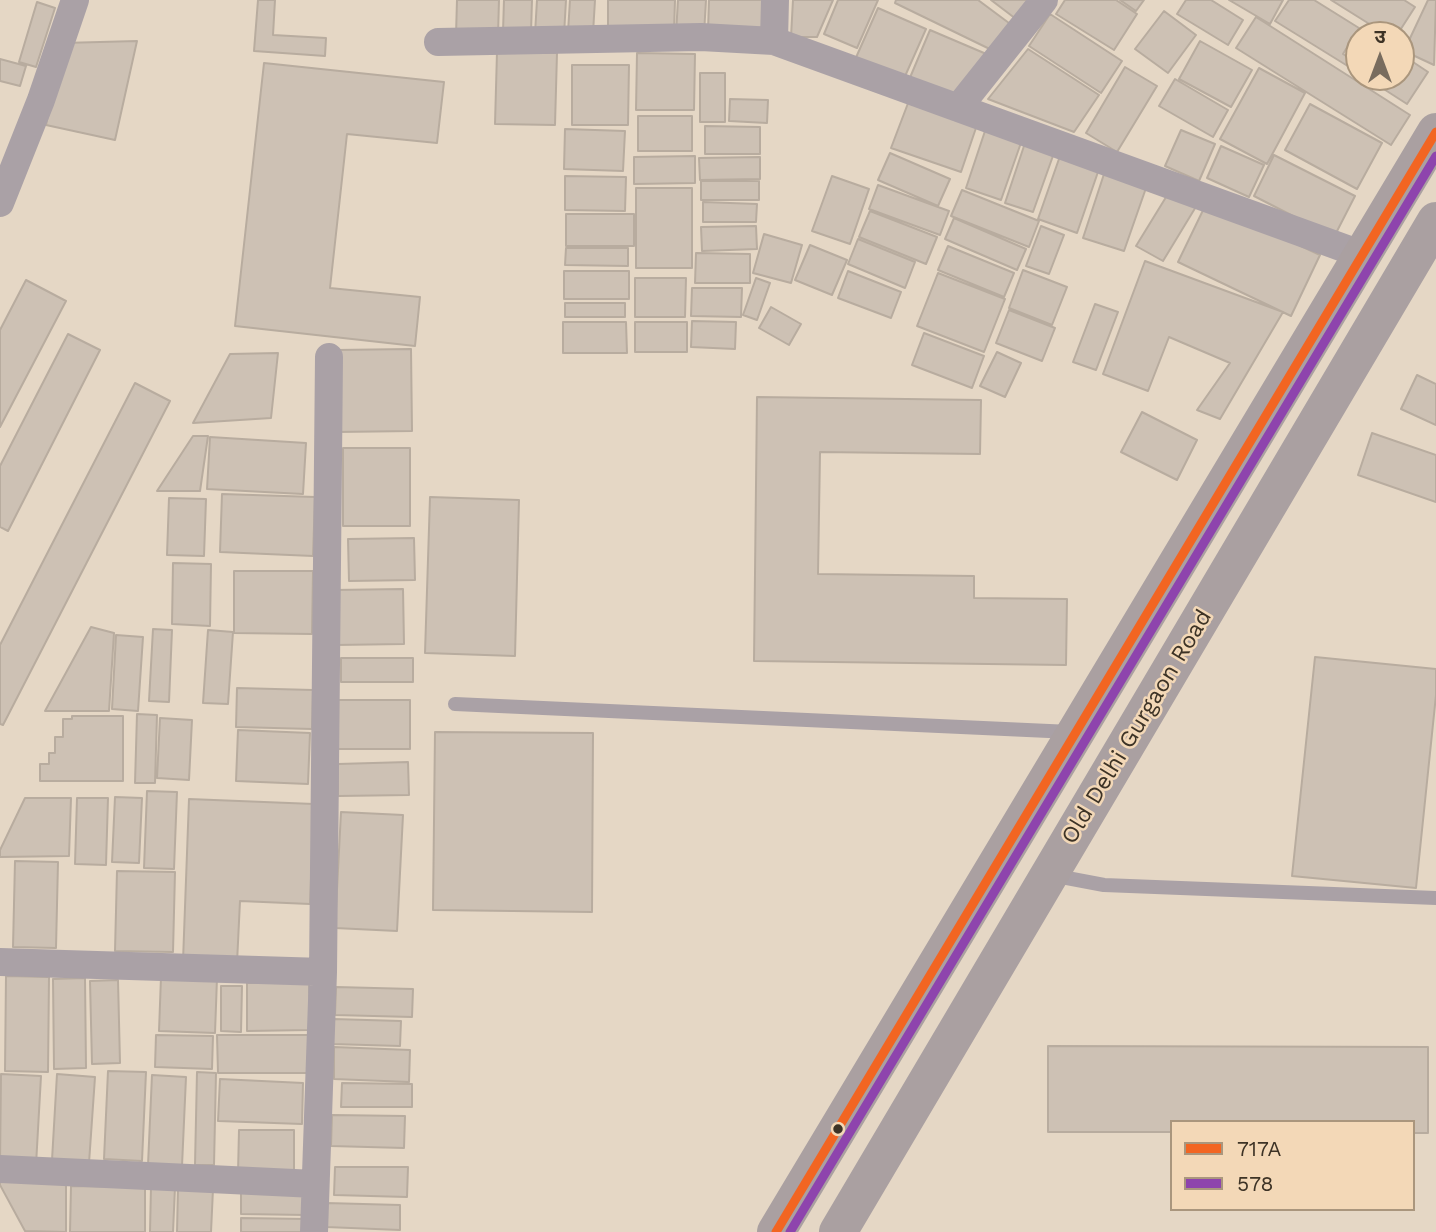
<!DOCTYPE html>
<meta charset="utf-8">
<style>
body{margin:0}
#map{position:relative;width:1436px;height:1232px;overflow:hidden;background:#e5d7c5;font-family:"Work Sans","Noto Sans Devanagari",sans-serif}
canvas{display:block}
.legend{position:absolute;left:1170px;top:1120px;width:245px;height:91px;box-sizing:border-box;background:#f3d8b7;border:2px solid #aa967d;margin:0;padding:9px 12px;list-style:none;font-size:21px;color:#3d3326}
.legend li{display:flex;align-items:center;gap:14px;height:35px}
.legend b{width:35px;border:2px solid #aa967d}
.north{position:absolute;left:1345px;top:21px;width:70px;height:70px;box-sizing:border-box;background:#f3d8b7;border:2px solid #aa967d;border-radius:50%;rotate:0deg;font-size:19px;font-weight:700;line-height:28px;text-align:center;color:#3d3326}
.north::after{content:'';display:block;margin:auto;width:24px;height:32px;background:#786c5e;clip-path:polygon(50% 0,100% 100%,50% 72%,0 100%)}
</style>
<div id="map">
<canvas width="1436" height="1232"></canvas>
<ul class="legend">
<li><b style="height:9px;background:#f26522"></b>717A</li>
<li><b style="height:9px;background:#8e44ad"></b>578</li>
</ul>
<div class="north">उ</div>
</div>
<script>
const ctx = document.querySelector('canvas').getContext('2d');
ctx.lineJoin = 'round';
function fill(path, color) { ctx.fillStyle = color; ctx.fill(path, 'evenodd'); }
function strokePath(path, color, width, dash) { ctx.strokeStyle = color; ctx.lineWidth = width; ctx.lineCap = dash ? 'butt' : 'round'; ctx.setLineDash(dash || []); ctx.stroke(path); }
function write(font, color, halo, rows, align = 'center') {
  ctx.font = font + ' "Work Sans",sans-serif'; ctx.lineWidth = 5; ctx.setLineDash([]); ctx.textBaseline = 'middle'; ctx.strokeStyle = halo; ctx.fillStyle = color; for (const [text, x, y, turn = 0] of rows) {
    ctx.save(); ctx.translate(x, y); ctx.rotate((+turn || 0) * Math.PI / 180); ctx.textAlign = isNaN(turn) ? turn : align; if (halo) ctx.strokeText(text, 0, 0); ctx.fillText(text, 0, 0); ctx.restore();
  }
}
const building = new Path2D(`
 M258 0H275L273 35 326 38 325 56 254 51Z
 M457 0H499L498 36 456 35Z
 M504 0H532L531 33 503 32Z
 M537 0H566L564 35 535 34Z
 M570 0H595L593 33 568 32Z
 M608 0H675L674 30 608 29Z
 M678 0H706L704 34H676Z
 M709 0H773L772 32 708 31Z
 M793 0H833L817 37H791Z
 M838 0H878L857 48 824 34Z
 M896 0H978L1017 29 1000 54 895 3Z
 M991 0H1031L1016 19Z
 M1065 0H1116L1137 14 1114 50 1056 14Z
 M1120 0H1144L1136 11Z
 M1186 0H1211L1243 20 1228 45 1177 14Z
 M1229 0H1283L1270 24Z
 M1289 0H1314L1359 28 1343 54 1359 64V73L1275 21Z
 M1331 0H1404L1415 7 1397 35H1387Z
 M1428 0H1436L1434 65 1404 51Z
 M37 2 55 8 36 67 19 62Z
 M878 8 926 29 902 83 854 62Z
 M1164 11 1196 35 1168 73 1135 49Z
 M1050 14 1122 61 1101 93 1029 46Z
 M1256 17 1410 115 1391 145 1236 48Z
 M930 30 991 56 961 100 909 80Z
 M137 41 115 140 46 125 63 43Z
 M1200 41 1252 70 1231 107 1179 79Z
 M1028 49 1099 95 1074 132 988 99Z
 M497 52 557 53 555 125 495 124Z
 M637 53 695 54 694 110H636Z
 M1401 54 1428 72 1407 104 1365 77H1379L1384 80 1386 77H1401Z
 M0 59 26 66 20 86 0 81Z
 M264 63 444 82 437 143 347 134 330 288 420 297 415 346 235 326Z
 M572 65H629L628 125H572Z
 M1125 67 1157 86 1117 152 1086 133Z
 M1259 68 1305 93 1267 164 1220 139Z
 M700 73H725V122H700Z
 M1175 79 1228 110 1213 137 1159 106Z
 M910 98 978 122 961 172 891 148Z
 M730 99 768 100 767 123 729 121Z
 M1310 104 1382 143 1357 189 1285 150Z
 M638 116H692V151H638Z
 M987 125 1023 137 1001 200 966 188Z
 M705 126 760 127V154H705Z
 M565 129 625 131 623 171 564 169Z
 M1181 130 1215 144 1199 181 1165 166Z
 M1025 143 1054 153 1033 212 1005 203Z
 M1221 146 1264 165 1249 197 1207 178Z
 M890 153 950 179 938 206 878 180Z
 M1274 155 1355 196 1334 237 1254 196Z
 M695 156V183L634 184V157Z
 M1060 156 1099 169 1077 233 1038 219Z
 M760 157V179L700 180 699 158Z
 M1104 174 1146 188 1124 251 1083 238Z
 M565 176 626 177 625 211 565 210Z
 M832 176 869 189 850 244 812 231Z
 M701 181H759V200H701Z
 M878 185 949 211 940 235 869 209Z
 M636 188H692V268H636Z
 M1171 189 1197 205 1163 261 1136 246Z
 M962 190 1039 221 1029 247 951 216Z
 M703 202 757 204 756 222H703Z
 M1207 202 1320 255 1291 316 1178 262Z
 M870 211 937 237 926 264 859 237Z
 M566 214H634V246H566Z
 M954 218 1026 249 1017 270 945 239Z
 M756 226 757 249 702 251 701 227Z
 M1041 226 1064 235 1049 274 1026 266Z
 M764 234 802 245 791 283 753 273Z
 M858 239 915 262 905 288 848 264Z
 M810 245 847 260 832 295 795 280Z
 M948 246 1014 273 1004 297 938 270Z
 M566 248H628V266L565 265Z
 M696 253 750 254V283H695Z
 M1145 261 1283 312 1220 419 1197 410 1230 363 1169 337 1148 391 1103 374Z
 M1023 270 1067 287 1052 325 1009 308Z
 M564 271H629V299H564Z
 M848 271 901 292 891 318 838 298Z
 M938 273 1005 299 984 352 917 326Z
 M635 278H686L685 317H635Z
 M756 278 770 283 757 320 743 315Z
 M26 280 66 301 0 427V330Z
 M692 288H742L741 317 691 316Z
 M565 303H625V317H565Z
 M1095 304 1118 312 1096 370 1073 362Z
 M771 307 801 324 789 345 759 328Z
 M1009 310 1055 328 1042 361 996 343Z
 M692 321 736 322 735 349 691 347Z
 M563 322H626L627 353H563Z
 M635 322H687V352H635Z
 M924 333 984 356 972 388 912 365Z
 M68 334 100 350 8 531 0 527V466Z
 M411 349 412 431 337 432 336 350Z
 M997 352 1021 363 1005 397 980 386Z
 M278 353 271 418 193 423 230 354Z
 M1417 375 1436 384V425L1401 409Z
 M135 383 170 401 3 725 0 724V645Z
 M757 397 981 400 980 454 820 452 818 574 974 576V598L1067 599 1066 665 754 661Z
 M1142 412 1197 440 1177 480 1121 452Z
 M1372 433 1436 455V502L1358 475Z
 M193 436H208L200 491H157Z
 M210 437 306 443 303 494 207 489Z
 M343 448H410V526H343Z
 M222 494 315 497 313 556 220 552Z
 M430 497 519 500 515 656 425 653Z
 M169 498 206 499 204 556 167 555Z
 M414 538 415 580 349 581 348 539Z
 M173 563 211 564 210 626 172 624Z
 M234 571H313L312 634 234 633Z
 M403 589 404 644 335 645 334 590Z
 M91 627 114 633 109 711H45Z
 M153 629 172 630 169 702 149 701Z
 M208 630 233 632 228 704 203 703Z
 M116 635 143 637 138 711 112 709Z
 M1315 657 1436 669V695L1416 888 1292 876Z
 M341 658H413V682H341Z
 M237 688 313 690 312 729 236 727Z
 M338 700H410V749H338Z
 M137 714 157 715 155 783H135Z
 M72 716H123V781H40V764H49V753H55V737H63V719H72Z
 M160 718 192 720 189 780 157 778Z
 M238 730 310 733 308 784 236 781Z
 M435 732 593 733 592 912 433 910Z
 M408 762 409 795 338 796V764Z
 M147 791 177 792 174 869 144 868Z
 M115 797 142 798 139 863 112 862Z
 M25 798H71L69 856 0 857V850Z
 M77 798H108L106 865 75 864Z
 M189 799 314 804 310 904 240 901 237 963 183 961Z
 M341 812 403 815 397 931 335 928Z
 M15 861 58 862 56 948 13 947Z
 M117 871 175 872 173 952 115 951Z
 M6 976 49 977 48 1072 5 1071Z
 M161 977 217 978 215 1033 159 1031Z
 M85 978 86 1068 54 1069 53 979Z
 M118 980 120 1063 92 1064 90 981Z
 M309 982 310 1030 247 1031V983Z
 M221 986H242L241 1032 221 1031Z
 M336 987 413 989 412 1017 335 1015Z
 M333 1019 401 1021 400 1046 332 1044Z
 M156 1035 213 1036 212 1069 155 1067Z
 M217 1035H311V1073H218Z
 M1048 1046 1428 1047V1133H1413V1122H1172V1132H1048Z
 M334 1047 410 1050 409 1082 334 1079Z
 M108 1071 146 1072 142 1161 104 1159Z
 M197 1072 216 1073 214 1165H195Z
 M1 1074 41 1076 36 1165 0 1164Z
 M57 1074 95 1077 89 1163 52 1160Z
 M152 1075 186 1077 182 1166 148 1165Z
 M220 1079 303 1083 302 1124 218 1121Z
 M342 1083 412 1084V1107H341Z
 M332 1115 405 1116 404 1148 331 1146Z
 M239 1130H294V1173H238Z
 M335 1167H408L407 1197 334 1195Z
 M0 1181 66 1183V1232L25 1231 0 1185Z
 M71 1186 145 1187V1232H70Z
 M151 1187H175L173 1232H150Z
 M178 1188 213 1189 211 1232H177Z
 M241 1189 306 1190V1215L241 1214Z
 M326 1203 400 1205V1230L326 1227Z
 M241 1218 307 1219V1232H241Z`);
fill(building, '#cdc1b4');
strokePath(building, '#b8ac9f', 2);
strokePath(new Path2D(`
 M455 704 1071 732
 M1051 875 1104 885 1436 898`), '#aaa1a6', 14);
strokePath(new Path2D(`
 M774 41 775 0
 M438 42 701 37 774 41 1363 255
 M958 108 1044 0
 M0 203 41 100 75 0
 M0 962 323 972
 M0 1169 315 1184
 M314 1232 323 972 329 357`), '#aaa1a6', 28);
strokePath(new Path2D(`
 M776 1232 1436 132
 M838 1232 1436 221`), '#aaa0a1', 38);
strokePath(new Path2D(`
 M776 1232 1436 132`), '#f26522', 9);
strokePath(new Path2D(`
 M790 1232 1436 156`), '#8e44ad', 9);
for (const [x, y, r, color] of [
 [838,1129,6,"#3d3326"]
]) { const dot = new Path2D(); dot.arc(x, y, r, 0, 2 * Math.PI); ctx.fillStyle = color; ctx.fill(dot); strokePath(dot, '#f3d8b7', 2.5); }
write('23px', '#3d3326', '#f3d8b7', [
 ["Old Delhi Gurgaon Road",1137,727,-59]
]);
</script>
